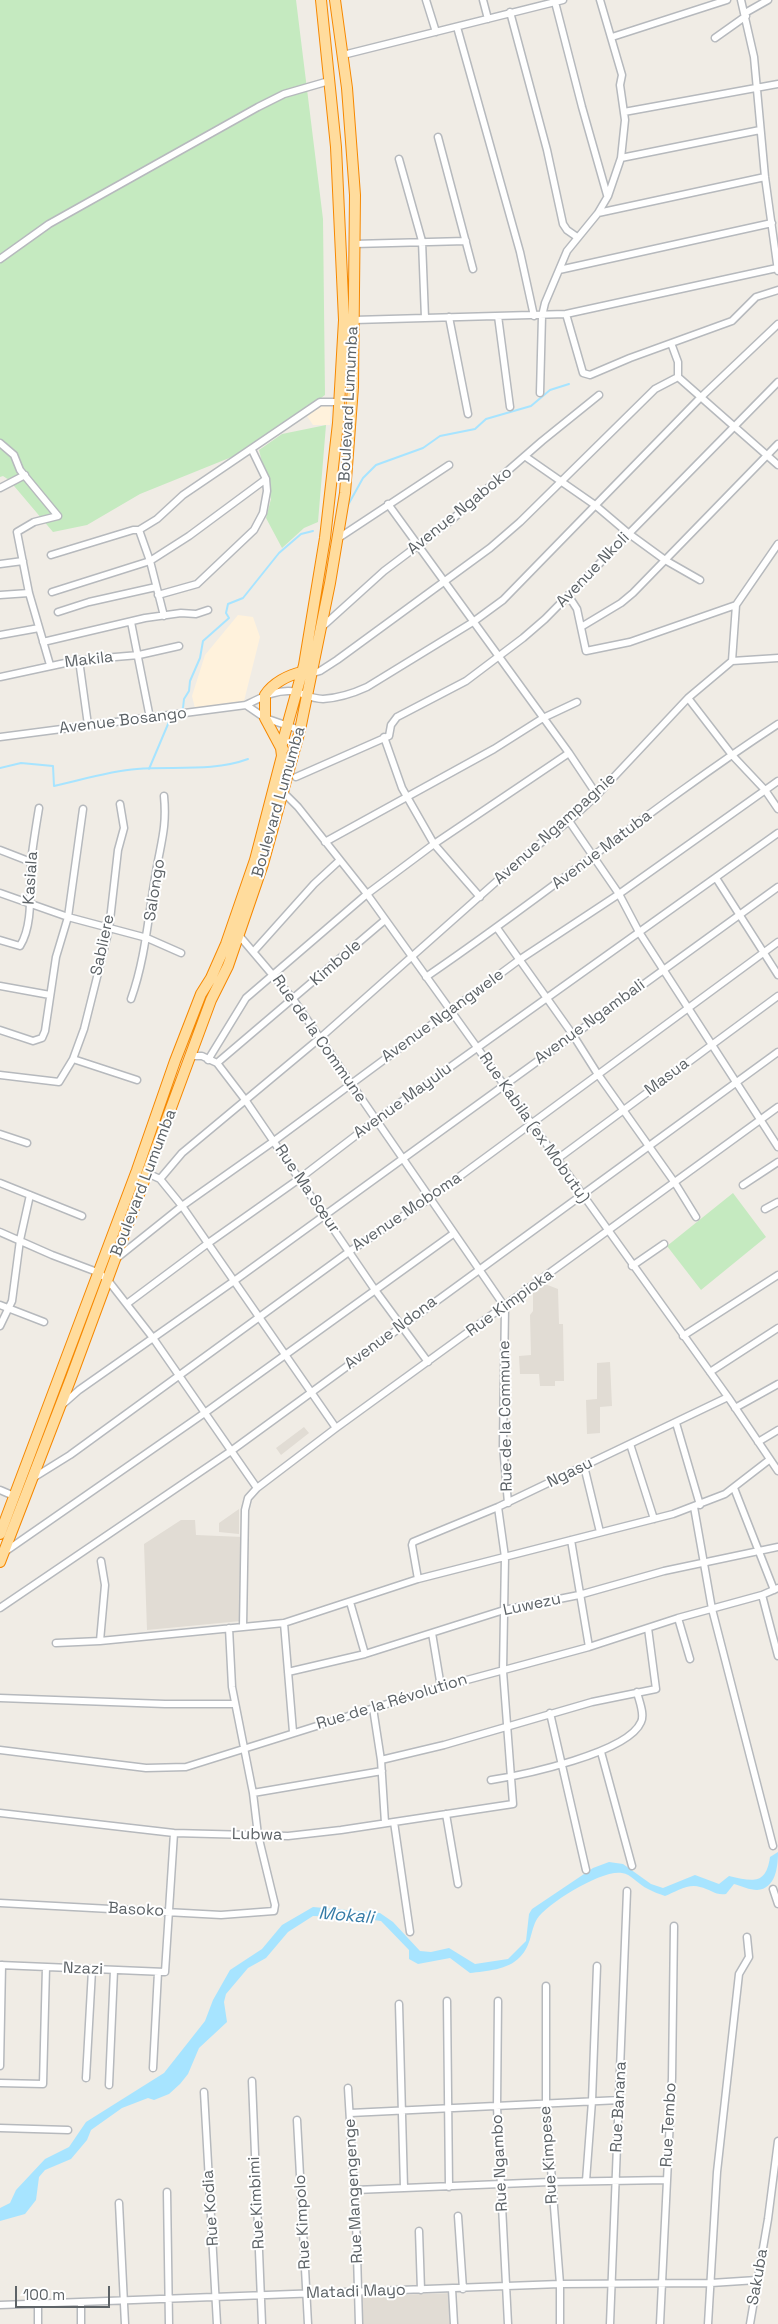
<!DOCTYPE html>
<meta charset="utf-8">
<style>
body{margin:0}
#map{position:relative;width:778px;height:2324px;overflow:hidden;background:#f0ece5;font-family:"Space Grotesk",sans-serif}
canvas{display:block}
.scale{position:absolute;left:15px;top:2286px;width:95px;height:22px;box-sizing:border-box;border:2px solid #5d6367;border-top:0;padding-left:6px;font-size:15px;line-height:18px;white-space:nowrap;color:#5d6367;-webkit-text-stroke:4px #fff;paint-order:stroke}
</style>
<div id="map">
<canvas width="778" height="2324"></canvas>
<div class="scale">100 m</div>
</div>
<script>
const ctx = document.querySelector('canvas').getContext('2d');
ctx.lineJoin = 'round';
function fill(path, color) { ctx.fillStyle = color; ctx.fill(path, 'evenodd'); }
function strokePath(path, color, width, dash) { ctx.strokeStyle = color; ctx.lineWidth = width; ctx.lineCap = dash ? 'butt' : 'round'; ctx.setLineDash(dash || []); ctx.stroke(path); }
function write(font, color, halo, rows, align = 'center') {
  ctx.font = font + ' "Space Grotesk",sans-serif'; ctx.lineWidth = 4; ctx.setLineDash([]); ctx.textBaseline = 'middle'; ctx.strokeStyle = halo; ctx.fillStyle = color; for (const [text, x, y, turn = 0] of rows) {
    ctx.save(); ctx.translate(x, y); ctx.rotate((+turn || 0) * Math.PI / 180); ctx.textAlign = isNaN(turn) ? turn : align; if (halo) ctx.strokeText(text, 0, 0); ctx.fillText(text, 0, 0); ctx.restore();
  }
}
fill(new Path2D(`
 M331 402 330 425H313L307 416 317 404Z
 M238 615 253 617 260 637 244 701 195 708 192 696 205 655Z`), '#fff2dc');
fill(new Path2D(`
 M545 1284 558 1289 559 1324H563L564 1381H555V1386H540L539 1374H520L519 1356 531 1355 530 1315 533 1311V1292Z
 M610 1362 612 1406 600 1407V1433L587 1434 586 1400 597 1399V1363Z
 M304 1427 309 1433 281 1455 276 1448Z
 M239 1509V1534L219 1532V1523Z
 M181 1520H195L196 1535 243 1537 241 1621 147 1630 144 1544Z
 M452 2293 453 2324H363L362 2296Z`), '#e1dcd4');
fill(new Path2D(`
 M0 0H296L323 219 325 395 254 448 140 494 87 525 53 532 9 480 3 476 0 477Z
 M326 425 318 522 304 528 282 548 266 518 271 499 259 450 282 434Z
 M733 1193 766 1237 701 1290 667 1246Z`), '#c5eac0');
fill(new Path2D(`
 M778 1852C778 1866 776 1889 757 1890 750 1890 741 1886 734 1884L726 1894C716 1896 710 1889 700 1887 689 1883 675 1892 665 1896 660 1894 653 1892 648 1889 639 1885 631 1874 622 1873 603 1869 547 1903 537 1919 530 1931 532 1945 520 1957 508 1970 486 1971 470 1973L450 1958 418 1964 409 1959V1950L381 1921 351 1917 313 1916 288 1932 266 1958 248 1968 226 1994 224 2002 227 2022 199 2048 188 2074 180 2084 169 2094 154 2100 148 2098 122 2108 91 2130 87 2140 71 2159 45 2170 39 2177 36 2200 25 2214 0 2221V2208L10 2203 16 2190 45 2159 69 2147 86 2122 164 2073 205 2021 213 2000 230 1970 262 1949 282 1925 313 1907 380 1913 393 1922 420 1951 431 1952 449 1948 475 1964 508 1959 526 1941 529 1914 532 1909 593 1868 609 1862 623 1864 651 1884 663 1888 695 1875 719 1884 729 1876C752 1881 766 1886 770 1857Z`), '#a7e4ff');
strokePath(new Path2D(`
 M348 505 363 478 376 465 423 448 440 436 475 429 486 419 531 406 550 390 569 384
 M179 711 183 708 184 699 189 691 190 681 200 658 203 641 229 618 226 613 228 604 243 598 279 553 301 534 313 531
 M0 768 21 763 53 766 54 786C81 780 109 771 137 769 173 766 213 772 248 759
 M149 769 171 717`), '#a7e4ff', 2);
const minor = new Path2D(`
 M426 0 436 32
 M483 0 488 19
 M741 0 754 57 765 177 778 271
 M555 2 582 107 607 195
 M510 12 547 150 563 224 567 230 577 237
 M745 13 768 0
 M457 27 520 252 534 316
 M612 37 727 0
 M715 38 746 16
 M343 55 563 0
 M624 112 778 84
 M438 137 473 269
 M621 158 760 130
 M399 159 422 241 425 318
 M598 213 765 177
 M354 244 466 241
 M0 259 49 224 258 107 284 94 329 81
 M559 270 772 223
 M566 314 583 373 590 375 630 358 732 321 756 297 778 290
 M498 316 510 407
 M449 317 468 414
 M354 320 566 314 777 268
 M671 343 678 362V377
 M678 377 778 465
 M540 393 542 316 545 303 567 251 598 213 608 196 621 158 625 120 620 85 622 75 600 0
 M0 443 14 455 20 470 58 516
 M526 457 595 505 628 533 665 560 700 580
 M0 488 25 475
 M388 504 569 753 597 795
 M139 530 150 561 164 616
 M337 539 449 465
 M51 555 133 530H139L157 519 183 495 320 402H338
 M0 564 23 561
 M52 592 150 561 189 536 266 479 252 450
 M0 595 29 593
 M158 595 197 584 254 530 263 513 267 491 266 479
 M568 595 577 609 586 651 630 642 736 605
 M58 612 89 602 156 587
 M131 622 150 718
 M322 627 384 571 449 522 542 441 599 395
 M581 627 621 603 633 593 778 444
 M0 635 39 628
 M43 642 145 618 181 613 196 614 208 610
 M79 660 88 725
 M732 661 778 658
 M50 665 29 593 17 532 34 522 58 516
 M310 674 320 671 337 660 490 548 520 522 655 389 678 377
 M0 677 79 660 139 655 179 646
 M688 698 732 755 765 790 778 809
 M246 705 265 718 300 730
 M0 737 246 705C262 697 279 688 297 692 306 695 313 699 323 699 338 698 354 693 367 687L473 622 503 600 700 398 778 324
 M384 737 402 788 434 844 480 897
 M296 777 389 736 391 725 397 717 466 681 523 638 545 619 778 382
 M284 790 286 795 298 807 367 894 728 1397 778 1471
 M569 821 619 894 639 932 778 1147
 M325 842 494 749 543 718 577 702
 M0 850 31 862
 M716 878 778 975
 M0 893 68 917 147 938 181 953
 M497 928 573 1035 597 1073 675 1183 696 1217
 M237 933 293 999 505 1307 503 1446 508 1503
 M0 940 20 946C34 924 29 887 31 862 33 844 36 826 39 808
 M254 951 314 884 340 860
 M426 977C545 896 657 803 778 724
 M0 986 50 995
 M131 999C146 957 148 915 156 872 161 842 167 827 164 796
 M0 1030 33 1041 42 1038 45 1031 56 957 68 917 83 809
 M192 1056H202L217 1063 246 1101 375 1290 428 1362
 M73 1059 137 1080
 M208 1060 246 998 367 894 434 844 569 753
 M217 1063 385 920
 M0 1075 59 1082 73 1059 84 1029 109 929 118 850 124 828 120 804
 M0 1134 27 1143
 M556 1160 778 996
 M147 1173 160 1179 182 1153 320 1038 533 849 569 821 597 795 688 698 732 661 736 605 778 544
 M160 1179 182 1206 336 1428
 M0 1183 82 1216
 M743 1185 778 1162
 M765 1209 778 1202
 M0 1232 52 1255 97 1272 107 1279 153 1338 257 1488
 M117 1258 182 1206 274 1141 519 960 619 894 778 781
 M632 1266 664 1244
 M128 1303 207 1244 299 1179 376 1120 778 833
 M0 1305 44 1322
 M0 1326 12 1301 20 1240 30 1195
 M683 1336 778 1275
 M710 1372 778 1328
 M62 1405 79 1390 234 1281 778 887
 M735 1408 778 1384
 M676 1423 700 1505
 M758 1442 778 1430
 M630 1444 654 1519
 M584 1466 600 1532
 M33 1478 70 1455 350 1251 429 1199 778 942
 M734 1488 774 1590
 M0 1490 14 1496
 M694 1507 712 1609 773 1846
 M571 1540 589 1647
 M6 1551 206 1412 453 1234
 M418 1579 412 1545 413 1542 498 1507 728 1397
 M762 1595 778 1656
 M350 1602 365 1654
 M0 1608 231 1451 778 1052
 M678 1618 690 1659
 M284 1623 293 1732
 M243 1627 245 1510 248 1498 257 1488 336 1428 778 1107
 M432 1633 441 1687
 M100 1641 105 1585 101 1561
 M56 1643 100 1641 284 1623 418 1579 673 1514 725 1494 769 1460
 M288 1672 365 1654 504 1610 579 1595 664 1571 778 1547
 M0 1698 165 1704H235
 M373 1708 381 1760 385 1823
 M550 1713 586 1870
 M0 1750 146 1768 186 1767 441 1687 589 1647 678 1618 762 1595 778 1588
 M601 1752 632 1866
 M381 1760 444 1745 592 1702 656 1689 648 1628
 M491 1780C523 1775 628 1753 641 1722 645 1714 639 1701 637 1692
 M253 1793 382 1771
 M0 1813 174 1833 288 1836 341 1830 513 1804 503 1671 505 1557 498 1507
 M446 1814 458 1884
 M394 1822 410 1932
 M773 1889 778 1904
 M0 1903 221 1915 274 1911 275 1905 258 1835 253 1793 232 1687 229 1628
 M0 1965 165 1972 174 1833
 M546 1986V2104L560 2284V2324
 M447 2001 449 2187
 M498 2001 497 2107 508 2324
 M399 2004 404 2188 550 2182 667 2180
 M0 2066 2 1965
 M153 2068 158 1972
 M86 2078 92 1970
 M252 2081 262 2324
 M0 2083 43 2084 46 1967
 M109 2085 114 1970
 M348 2088 356 2220 359 2324
 M204 2092 217 2324
 M350 2113 620 2100
 M297 2120 308 2324
 M0 2128 68 2130
 M586 2181 592 2101 597 1966
 M355 2190 404 2188
 M167 2192 169 2324
 M119 2203 125 2324
 M458 2216 463 2289
 M419 2231 421 2290
 M452 2289 454 2324
 M81 2303V2324
 M38 2304V2324
 M0 2305 560 2284 711 2283 757 2280
 M610 2324 627 1891
 M660 2324 672 2078 674 1926
 M708 2324 717 2172 739 1974 749 1957 747 1937
 M750 2324 768 2219 778 2141`);
const trunk = new Path2D(`
 M283 749 281 748 265 718V695C273 683 288 675 302 672
 M0 1534 137 1170 175 1061 201 994 211 978 226 944 255 860 282 756 281 748 304 665 325 538 338 423 344 320 336 147 321 0
 M0 1562 71 1378 211 1000 228 966 263 864 300 730 330 583 345 493 353 387 355 195 347 88 335 0`);
strokePath(minor, '#b6b9bd', 9);
strokePath(trunk, '#f68800', 12);
strokePath(minor, '#fff', 6);
strokePath(trunk, '#ffdc9d', 10);
write('16px', '#5d6367', '#fff', [
 ["Boulevard Lumumba",349,404,-87],
 ["Avenue Ngaboko",460,511,-39],
 ["Avenue Nkoli",593,570,-46],
 ["Makila",89,660,-7],
 ["Avenue Bosango",123,721,-7],
 ["Boulevard Lumumba",279,802,-74],
 ["Avenue Ngampagnie",555,829,-42],
 ["Avenue Matuba",602,850,-37],
 ["Kasiala",31,878,-86],
 ["Salongo",155,890,-81],
 ["Sabliere",103,945,-78],
 ["Kimbole",336,963,-41],
 ["Avenue Ngangwele",443,1016,-36],
 ["Avenue Ngambali",590,1022,-36],
 ["Rue de la Commune",319,1039,55],
 ["Masua",667,1077,-37],
 ["Avenue Mayulu",403,1101,-36],
 ["Rue Kabila (ex Mobutu)",534,1128,55],
 ["Boulevard Lumumba",144,1183,-69],
 ["Rue Ma Sœur",307,1189,56],
 ["Avenue Moboma",407,1212,-34],
 ["Rue Kimpioka",510,1303,-36],
 ["Avenue Ndona",391,1333,-37],
 ["Rue de la Commune",506,1416,-91],
 ["Ngasu",570,1473,-26],
 ["Luwezu",532,1605,-12],
 ["Rue de la Révolution",392,1702,-17],
 ["Lubwa",257,1835,1],
 ["Basoko",136,1910,3],
 ["Nzazi",83,1969,2],
 ["Rue Banana",619,2107,-87],
 ["Rue Tembo",669,2125,-87],
 ["Rue Kimpese",549,2155,-94],
 ["Rue Ngambo",500,2163,-93],
 ["Rue Mangengenge",354,2191,-93],
 ["Rue Kimbimi",257,2203,-93],
 ["Rue Kodia",211,2208,-94],
 ["Rue Kimpolo",303,2222,-93],
 ["Sakuba",758,2277,-80],
 ["Matadi Mayo",356,2292,-2]
]);
write('italic 18px', '#367ca7', '#fff', [
 ["Mokali",346,1916,5]
]);
</script>
